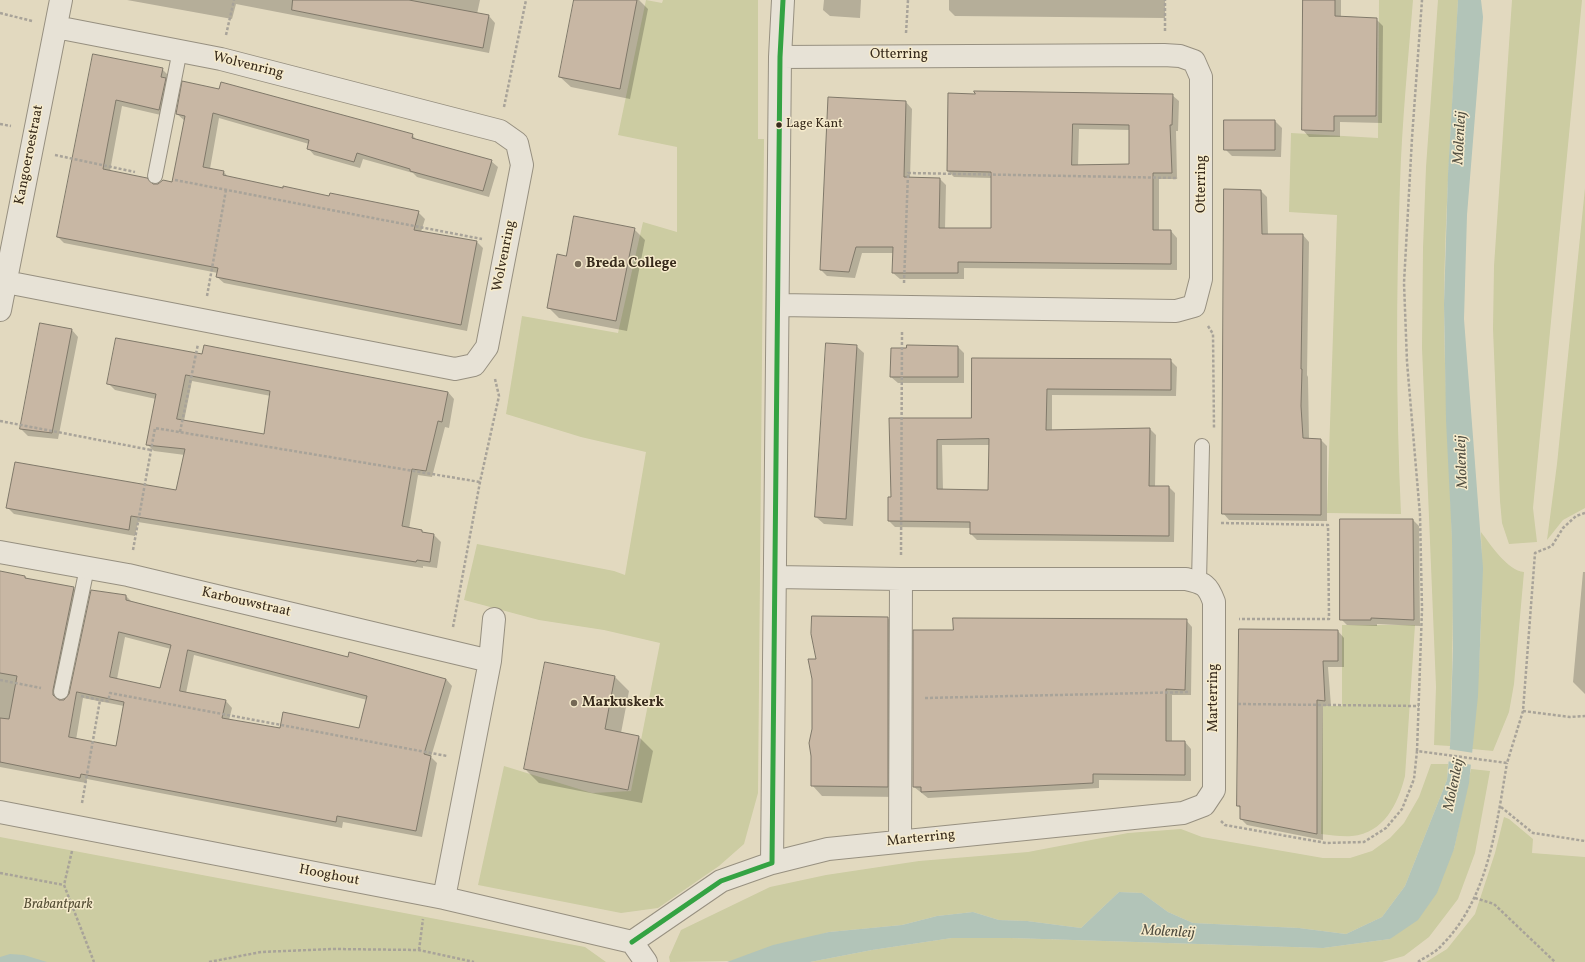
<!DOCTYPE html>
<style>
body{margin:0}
canvas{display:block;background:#e2d9bf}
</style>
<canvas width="1585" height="962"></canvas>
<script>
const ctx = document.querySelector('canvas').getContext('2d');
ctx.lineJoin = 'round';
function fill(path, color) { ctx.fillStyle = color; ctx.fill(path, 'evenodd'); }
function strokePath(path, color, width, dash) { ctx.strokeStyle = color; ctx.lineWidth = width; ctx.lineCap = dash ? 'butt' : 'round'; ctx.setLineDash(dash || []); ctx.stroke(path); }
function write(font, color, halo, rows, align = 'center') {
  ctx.font = font + ' Vollkorn,serif'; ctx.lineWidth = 3; ctx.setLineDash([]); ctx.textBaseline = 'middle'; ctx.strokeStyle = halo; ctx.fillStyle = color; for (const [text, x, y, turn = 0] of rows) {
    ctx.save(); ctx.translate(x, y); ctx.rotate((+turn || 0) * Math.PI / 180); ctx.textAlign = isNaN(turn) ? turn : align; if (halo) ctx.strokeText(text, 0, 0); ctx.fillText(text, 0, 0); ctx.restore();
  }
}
fill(new Path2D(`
 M646 0 662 3 663 0H758V139H764L758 793 744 844 719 866 658 908 621 913 478 885 504 766 592 793 631 791 660 643 604 630 539 620 464 600 477 544 614 571 625 575 646 452 581 437 506 414 522 316 618 333 643 222 677 232V147L618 135Z
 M1379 0H1413C1408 61 1402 123 1400 184 1396 294 1396 404 1401 514L1327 513 1337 215 1289 212 1291 133 1378 138Z
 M1438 0H1458C1453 101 1445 202 1444 304 1444 383 1450 461 1452 540 1454 609 1452 677 1450 746L1434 745 1436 687 1422 348 1423 248 1426 167Z
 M1512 0H1582L1533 508 1537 542 1509 544 1502 523 1500 501 1493 329 1494 266Z
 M1585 188V508L1563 520 1547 540 1557 464Z
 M1481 532C1490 544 1508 571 1524 572L1514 684 1509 712 1493 751 1472 749C1479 677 1484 604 1481 532Z
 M1342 625H1415L1405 776C1398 804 1384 833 1352 836 1342 837 1331 835 1321 834L1323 706H1342Z
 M1431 764H1448L1447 780 1405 886 1382 917 1346 934 1299 928 1193 923 1168 912 1142 893 1119 892 1081 928 1027 921 999 920 973 912 937 916 902 925 829 932 732 961 670 962 669 957 681 930 770 887 826 875 919 861 1028 852 1128 833 1181 829 1202 837 1323 858H1350L1372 851 1390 838 1404 823 1419 797Z
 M1471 769 1490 771 1475 853 1458 899 1429 937 1404 956 1382 962H810L872 950 952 938H1011L1323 948 1390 939 1454 849Z
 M1504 817 1509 819 1533 839 1532 853 1585 857V962H1426L1447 949 1475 914 1495 853Z
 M0 837 585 947 606 962H0Z`), '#cccca2');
fill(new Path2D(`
 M1458 0H1481L1483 17 1467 215 1464 319 1483 568 1478 696 1469 783 1454 849 1437 893 1418 920 1390 939 1323 948 1011 938H952L872 950 810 962H727L773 945 829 932 902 925 937 916 973 912 999 920 1027 921 1081 928 1119 892 1142 893 1168 912 1193 923 1299 928 1346 934 1382 917 1405 886 1447 780 1450 746 1453 648 1452 540 1446 420 1444 304 1448 174Z
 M10 954 24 955 47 962H0V957Z`), '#b2c4b8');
fill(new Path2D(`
 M1448 749 1474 753 1473 765 1446 761Z`), '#e2d9bf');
fill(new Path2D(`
 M127 0H480L477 14 489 16 495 23 489 53 236 4 232 19Z
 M575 0H639L648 9 630 99 571 87 560 77Z
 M824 0H861L860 18 830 16 823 10Z
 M949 0H1165V18L955 16 949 10Z
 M1303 0H1341V18L1376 19 1383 26 1382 123 1340 122V137H1309L1303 130Z
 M94 55 162 69 169 76 165 116 122 106 110 171 153 185 173 183 185 121 177 114 183 82 412 135 418 141 491 161 498 167 489 197 417 177 413 173 363 159 360 168 314 155 308 148 309 144 219 118 210 169 224 172 228 177 283 189 418 212 425 219 421 232 477 242 483 248 467 331 224 283 217 277 218 273 64 243 58 237Z
 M949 94 1172 95 1179 101 1178 131H1176L1177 179H1159V231H1171L1177 238V270L964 268V279H900L893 273 894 253H862L855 278 827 276 821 270 906 102 912 109 910 178 940 179 946 185 945 229H992V178L954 177 948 171ZM1079 129 1130 130V164L1078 166Z
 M1275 121 1282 128 1281 157 1232 156 1225 149Z
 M1261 191 1267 197 1268 235H1303L1309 242 1307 375 1308 377 1309 439 1321 440 1327 446V521L1229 520 1223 513Z
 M634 229 645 240 627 331 559 318 548 307 566 257Z
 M72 330 78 337 58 439 28 436 21 429Z
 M856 346 864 353 853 526 824 524 816 517Z
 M958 347 964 353V383H898L891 377 907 349Z
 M203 356 448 392 454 399 449 428 445 427 432 477 418 475 409 529 434 535 441 542 437 568 423 566V568L138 522 135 536 14 514 7 507 177 491 185 455 154 451 147 444 156 399 115 390 108 383ZM192 381 271 396 264 435 184 421Z
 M973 359 1170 360 1177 367 1176 396 1052 395V430L1150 429 1156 435 1155 487H1169L1175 493 1174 542 977 540 971 534V528L895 527 889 521 892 498 890 419H972ZM942 445H990L989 491 943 490Z
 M1413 520 1419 526 1420 626 1377 624V626L1347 625 1341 619Z
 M0 572 25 577 28 579 74 588 80 594 59 701H64L70 694 92 591 126 596 132 602 348 658 446 679 452 686 431 757 437 763 422 837 343 822 342 828 87 779 86 783 0 767ZM125 637 171 649 161 689 117 679ZM194 655 367 700 360 729H281L229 720 232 708 226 701 186 693ZM83 698 124 706 117 747 76 740Z
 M1583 572H1585V694L1573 682Z
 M888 618 898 629V797L822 796 812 785 813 679 817 660Z
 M1186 620 1192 627 1191 695H1172V742H1185L1191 749V781L1099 780V788L928 798 914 787Z
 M1338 631 1344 638V667H1328L1331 706H1323V840L1247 825 1241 819V809L1238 806Z
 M546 664 615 677 629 691 621 733 639 737 653 751 642 803 539 783 525 769Z`), '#0003');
const building = new Path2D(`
 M293 0H409L489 15 483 48 292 10Z
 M574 0H637L620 89 559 77Z
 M1303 0H1335V16L1377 18 1376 116H1334V131L1302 130Z
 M93 54 163 68 161 77 166 78 159 110 116 100 103 169 147 178 153 184H158L163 180 172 182 185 116 176 114 182 81 219 89 221 82 413 134 412 138 492 160 483 191 410 171V169L357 153 354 162 307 149 309 140 213 113 203 167 224 171 223 175 283 188V186L329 196 330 193 419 211 414 230 477 241 461 325 216 277 218 268 57 237Z
 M974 91 1173 94 1172 125H1170L1172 173H1153V230H1171V264L958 262V273H892L893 247H856L849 272 820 270 828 97 906 101 904 177 940 178 939 228H991V172L947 171 948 93 975 94ZM1073 124 1129 125V164L1072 165Z
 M1224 120H1275V150H1224Z
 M1224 189 1261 190 1262 234H1303L1301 369H1302L1301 406 1303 438 1321 439V515L1222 514Z
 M574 216 635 228 616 321 547 308 557 254 566 256Z
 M40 323 72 329 52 433 20 429Z
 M116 338 202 354 204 345 448 392 442 422 438 421 426 471 412 469 402 526 422 530V532L434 534 430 562 417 560 416 562 131 516 129 530 6 508 15 462 176 490 185 449 146 445 156 394 107 384ZM186 375 270 391 264 434 177 419Z
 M826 343 857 345 846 519 815 517Z
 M907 345 958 346V377H890L891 348H906Z
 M972 358 1171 359V390L1047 389 1046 430 1150 428 1149 486H1169V536L970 534V522L888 521V497H891L889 418H971ZM989 439 988 490 937 489V440Z
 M1340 519H1413L1414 620 1371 618V620H1340Z
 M0 571 25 576V578L74 587 53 690V695L59 700H64L69 694 91 590 126 595V600L348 657 349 652 446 679 424 754 431 756 416 831 337 816 336 822 81 774 80 778 0 762V718L9 719 17 676 0 673ZM119 632 171 645 160 688 110 677ZM188 650 367 696 359 728 283 712 280 728 222 718 226 700 180 691ZM77 692 124 702 116 746 69 737Z
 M812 616 888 617V787L811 786V756L809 743 812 729V679L808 659H816L811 634Z
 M953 618 1187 619 1185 690 1166 689V741H1185V775L1093 774V783L921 792V787H913V630H953Z
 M1239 629 1338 630V661H1323L1325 701 1317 700V834L1240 819V806H1237Z
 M545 662 615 676 605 729 639 736 628 790 524 769Z`);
fill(building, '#c8b7a4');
strokePath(building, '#80796a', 1);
const lane = new Path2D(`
 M155 176 180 50
 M1199 582 1202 446
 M61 692 87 568`);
const street = new Path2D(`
 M6 282 455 369 474 365 487 347 522 165 517 143 500 131 221 59 56 27
 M778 305 1176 311 1194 306 1201 279V77L1194 61 1180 56 1164 55 780 57
 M0 310 61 0
 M0 552 128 575 490 661 444 898
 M490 661 494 619
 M0 812 444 898 632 942 646 962
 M900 841 901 579
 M772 863 828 849 1183 813 1204 805 1214 790V602C1208 585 1204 583 1186 579H901L775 577
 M632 942 721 881 772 863 780 57 783 0`);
strokePath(lane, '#979080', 16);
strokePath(street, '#979080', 24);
strokePath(new Path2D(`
 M0 13 32 21
 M1165 31V0
 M906 33 908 0
 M226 35 234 0
 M504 107 526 0
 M0 124 11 126
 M55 155 135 172
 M175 180 482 239
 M904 283 908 173 1178 178
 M207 296 226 190
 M1208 326 1213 334 1214 429
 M0 421 151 450
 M180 432 198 344
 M1221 523 1328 525 1329 619H1239
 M133 550 155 428 480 482
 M901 555 902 332
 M453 627 480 482 499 396 495 379
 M0 680 41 688
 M81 696 100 700
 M925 698 1190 692
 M1238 704 1419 706
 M1523 711 1570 717 1585 716
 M1417 751 1422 609 1420 515 1407 362 1404 283 1412 138 1422 0
 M82 803 100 700 108 701 110 693 447 756
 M1501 807 1533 833 1585 841
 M1221 821 1225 825 1326 843 1364 842 1386 828 1402 809 1414 779 1417 751 1507 763 1523 711 1535 553 1552 546 1563 528 1576 516 1585 513
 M72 851 64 885 94 962
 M0 873 64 885
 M1475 898 1494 904 1555 962
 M419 950 423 919
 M209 962 261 952 333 949 419 950 474 962
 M1418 962C1425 957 1435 953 1441 946 1489 898 1496 827 1507 763`), '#a8a399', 2.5, [3, 2]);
strokePath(lane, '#e7e2d6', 14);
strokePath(street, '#e7e2d6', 22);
strokePath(new Path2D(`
 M632 942 721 881 772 863 780 57 783 0`), '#34a343', 5);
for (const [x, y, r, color] of [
 [779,125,3.5,"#382b1c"],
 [578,264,4,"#746855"],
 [574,703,4,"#746855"]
]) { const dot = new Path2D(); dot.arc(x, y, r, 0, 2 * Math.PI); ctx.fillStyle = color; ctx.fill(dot); strokePath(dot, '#f6ebcc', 1.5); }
write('13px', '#382b1c', '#f6ebcc', [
 ["Lage Kant",786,125]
], 'left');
write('14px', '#382b1c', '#f6ebcc', [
 ["Otterring",899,55],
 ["Wolvenring",248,66,14],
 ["Kangoeroestraat",30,155,-79],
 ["Otterring",1202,184,-90],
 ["Wolvenring",505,256,-79],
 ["Karbouwstraat",246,603,13],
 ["Marterring",1214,698,-90],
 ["Marterring",921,839,-6],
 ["Hooghout",329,876,11]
]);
write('bold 14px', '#382b1c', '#f6ebcc', [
 ["Breda College",586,264],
 ["Markuskerk",582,703]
], 'left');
write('italic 14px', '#585138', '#f6ebcc', [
 ["Brabantpark",58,905]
]);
write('italic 15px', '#524f42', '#f6ebcc', [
 ["Molenleij",1461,138,-87],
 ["Molenleij",1463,462,-92],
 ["Molenleij",1455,785,-78],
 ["Molenleij",1168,933,3]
]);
</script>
